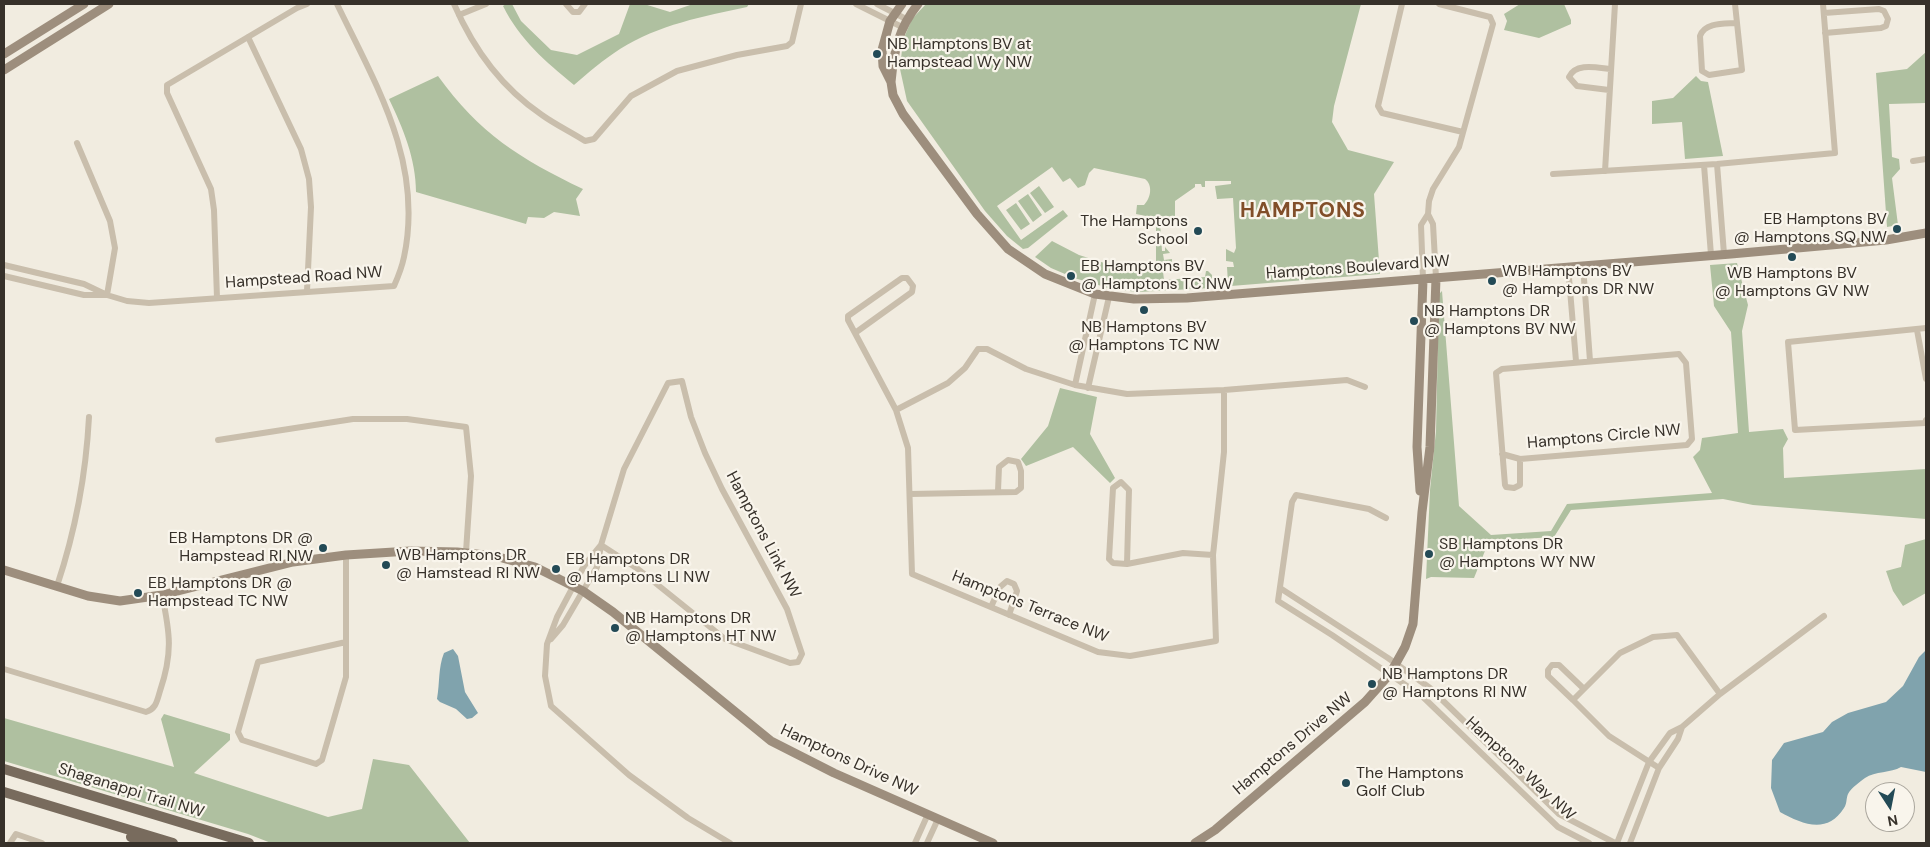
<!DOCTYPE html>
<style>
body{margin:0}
#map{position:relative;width:1930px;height:847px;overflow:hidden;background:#f1ece0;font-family:"DM Sans",sans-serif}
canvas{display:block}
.frame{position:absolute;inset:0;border:5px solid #37312a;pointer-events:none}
.north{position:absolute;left:1865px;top:782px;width:50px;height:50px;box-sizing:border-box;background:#f9f5ec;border:1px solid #aba79e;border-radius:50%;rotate:169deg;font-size:14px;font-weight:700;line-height:20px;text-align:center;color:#37312a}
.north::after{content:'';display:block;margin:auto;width:18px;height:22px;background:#234a56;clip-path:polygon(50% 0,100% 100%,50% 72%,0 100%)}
</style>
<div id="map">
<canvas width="1930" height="847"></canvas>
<div class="frame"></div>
<div class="north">N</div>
</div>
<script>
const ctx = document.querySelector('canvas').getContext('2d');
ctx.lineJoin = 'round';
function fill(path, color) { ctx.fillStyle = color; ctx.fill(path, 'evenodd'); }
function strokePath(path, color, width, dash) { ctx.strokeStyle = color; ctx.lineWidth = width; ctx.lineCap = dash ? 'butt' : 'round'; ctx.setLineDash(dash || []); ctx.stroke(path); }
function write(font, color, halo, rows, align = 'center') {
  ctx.font = font + ' "DM Sans",sans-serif'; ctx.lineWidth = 4.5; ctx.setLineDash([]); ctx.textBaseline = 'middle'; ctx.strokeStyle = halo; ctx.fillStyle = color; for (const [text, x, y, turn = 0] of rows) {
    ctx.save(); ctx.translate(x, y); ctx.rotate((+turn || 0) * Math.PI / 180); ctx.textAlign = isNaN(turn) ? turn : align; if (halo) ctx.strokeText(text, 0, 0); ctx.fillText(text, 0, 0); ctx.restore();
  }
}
fill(new Path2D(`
 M506 4H512L521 21 551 50 577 55 619 34 630 4H644L670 12 693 4H749L747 7C704 16 658 25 620 49 603 60 589 72 574 85 545 61 520 40 503 6Z
 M926 4H1361L1334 106 1332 122 1348 150 1394 162 1374 194 1380 274 1231 286 1228 283 1227 267H1234L1233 262 1226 261V249L1234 253 1236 248 1233 198 1217 199 1215 186 1231 184V181H1205V187H1202L1201 184H1195V187L1175 201V216L1164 217 1160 222 1162 251H1165V247L1170 253 1163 254 1164 260 1172 259V264L1168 265 1165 262 1162 263 1164 280 1205 277 1206 271H1208L1212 275V285L1211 288 1138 292 1112 289 1074 278 1066 273 1065 274 1051 268 1035 257 1052 241 1079 255 1114 266 1156 269V218L1136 214 1137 205H1144C1151 198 1153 185 1145 179L1094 168 1089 173 1085 185 1078 188 1070 178 1063 182 1052 167 997 206 1021 240 1063 210 1068 216 1028 248 1023 249 1007 236 985 211 907 101 900 69 903 40 912 19Z
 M1520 4H1564L1571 20V24L1539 38 1504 30 1507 21 1504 14Z
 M1926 52V103L1889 104 1892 157 1899 159 1900 169 1892 178 1898 225 1887 227 1876 73 1907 69Z
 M438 76C479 133 520 159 583 189L576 199 580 216 554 212 544 218 528 217 526 224 416 192C416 159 403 128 389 99Z
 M1696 76 1701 81 1708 82 1723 156 1685 159 1682 122 1652 124V101L1673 98Z
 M1039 186 1054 207 1045 213 1030 193Z
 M1028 194 1042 215 1033 222 1018 201Z
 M1016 203 1030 224 1021 230 1006 210Z
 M1737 263 1748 305 1742 331 1749 432 1783 429 1788 439 1783 448 1784 478 1926 469V519L1753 505 1723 499 1571 510 1554 537 1489 541 1474 578 1431 577 1426 579 1430 490 1436 431 1439 294 1442 291 1459 506 1491 535 1551 531 1567 504 1712 493 1693 457 1700 450 1702 438 1738 433 1731 332 1714 306 1710 265Z
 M1060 388 1097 397 1090 434 1115 478 1110 483 1073 447 1026 466 1021 459 1048 426Z
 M1926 539V593L1903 606 1893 591 1886 571 1901 567 1905 545Z
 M164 714 230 734V740L194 773 328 817 362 809 373 759 409 765 470 843H271L248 834 4 761V718L174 767 161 719Z`), '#afc0a0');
fill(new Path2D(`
 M453 649 458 656 465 692 478 713 472 718 467 719 456 709 440 702 437 699C440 682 438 668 444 653Z
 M1926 650V772L1901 767C1891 773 1875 771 1865 778 1860 782 1851 788 1848 794 1846 799 1847 804 1844 808 1827 835 1802 824 1780 812L1771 788 1772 760 1784 743 1823 732 1832 722 1848 713 1886 702 1903 686 1919 657Z`), '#80a3ad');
strokePath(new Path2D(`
 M454 4C473 48 502 88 542 115 556 125 571 132 585 141L594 139 631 96 677 71 737 55 787 46 792 42 801 4
 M566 4 573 12H579L585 4
 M856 4 902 27
 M877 4 906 19
 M1402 4 1378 106 1382 113 1463 132
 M1735 4 1742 70 1709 75 1702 71 1700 36C1705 22 1725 24 1737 23
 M1824 13 1879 9 1884 11 1888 19 1886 26 1881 28 1825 33
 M459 15 486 4
 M248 37 301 149 309 179 311 207 307 291
 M1609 90 1577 86 1569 77C1576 62 1598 68 1611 69
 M77 143 110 221 115 248 107 295
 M1913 161 1926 159
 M1717 164 1724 254
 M1704 165 1711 255
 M1605 171 1615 4
 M1553 174 1717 164 1835 153 1823 4
 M4 265 84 284 107 295 127 301 149 303 394 286C398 277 402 267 404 257 424 163 376 85 337 4
 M1583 265 1590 361
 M1568 266 1576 361
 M4 276 84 295H105
 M1436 278 1433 224 1428 214 1429 201 1433 189 1459 147 1493 24 1490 17 1439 4
 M1423 279 1421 225 1428 214
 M217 298 214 210 211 189 167 93V85L297 8 307 4
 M1926 328 1788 342 1795 430 1925 423 1926 420
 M1917 330 1926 379
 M855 333 912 292 913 286 907 278H902L848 316V320L896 410 908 448 912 574 1098 652 1130 656 1216 641 1213 555 1224 452V390
 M682 381 691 417 705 453 722 489 787 609 802 654 798 662 790 663 725 639 638 569 601 545 624 469 668 383Z
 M1075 385 1095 294
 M1088 388 1109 297
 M896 410 948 383 965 368 978 349H987L1026 369 1075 385 1127 394 1224 390 1347 380 1365 387
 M218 440 353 419H407L466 427 471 476 466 552
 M1502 454 1520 459 1687 445 1692 439 1686 363 1679 354 1502 369 1496 373 1505 485 1506 487 1514 488 1520 485V459
 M910 494 1016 492 1021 488V471L1018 462 1008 460 999 467 998 491
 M1386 518 1369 509 1296 495 1292 502 1278 601 1332 635 1423 697 1558 827 1589 843
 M601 545 584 566 557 617 547 644 545 676 551 706 629 775 688 818 730 843
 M1127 564 1129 490 1121 482 1113 488 1109 559 1113 563 1127 564 1183 553 1213 555
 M57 586C75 532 86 474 89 417
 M1280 588 1388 658 1430 688 1559 814 1615 843
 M991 607 1000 587 1007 581 1014 584 1017 591 1009 615
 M551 639 563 625 597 567 601 546
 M346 642 258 662 238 732 242 740 316 764 322 760 346 677V555
 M4 669 146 712C156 709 157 701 160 691 173 653 170 633 162 595
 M1720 694 1824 616
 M1573 700 1548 676V670L1552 665H1559L1584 689
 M10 843 16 834 42 843
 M915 843 928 814
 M927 843 938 819
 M1617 843 1649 762 1670 733 1682 727 1720 694 1677 635 1653 637 1620 653 1573 700 1609 736 1659 768
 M1630 843 1659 768 1678 739 1682 727`), '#c9beac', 6);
strokePath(new Path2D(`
 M902 4 890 21 882 50 883 66 891 82 893 95 903 114 977 214 1008 249 1045 274 1095 294 1134 299 1187 298 1731 254 1886 240 1926 233
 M4 54 84 4
 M4 70 109 4
 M891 82C894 51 898 29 918 4
 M1420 491 1417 447 1423 279
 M4 570 88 596 120 601 162 595 293 562 346 555 410 551 457 552 495 556 535 567 583 591 613 612 771 741 834 773 993 843
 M1195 843 1215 830 1365 702 1390 674 1405 647 1413 624 1422 512 1430 447 1436 278`), '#9d8e7d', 9);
strokePath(new Path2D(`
 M4 769 249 843
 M4 792 173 843
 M131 837 148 843`), '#786b5d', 10);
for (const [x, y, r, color] of [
 [877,54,5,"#234a56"],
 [1897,229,5,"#234a56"],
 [1198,231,5,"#234a56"],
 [1792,257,5,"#234a56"],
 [1071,276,5,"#234a56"],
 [1492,281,5,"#234a56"],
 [1144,310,5,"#234a56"],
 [1414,321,5,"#234a56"],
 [323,548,5,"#234a56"],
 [1429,554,5,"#234a56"],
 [386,565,5,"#234a56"],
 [556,569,5,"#234a56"],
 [138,593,5,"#234a56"],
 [615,628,5,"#234a56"],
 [1372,684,5,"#234a56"],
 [1346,783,5,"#234a56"]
]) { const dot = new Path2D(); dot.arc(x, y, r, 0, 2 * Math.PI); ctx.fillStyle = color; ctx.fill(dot); strokePath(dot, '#f9f5ec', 2); }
write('16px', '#37312a', '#f9f5ec', [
 ["NB Hamptons BV at",887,45],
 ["Hampstead Wy NW",887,63],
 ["EB Hamptons BV",1887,220,"right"],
 ["@ Hamptons SQ NW",1887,238,"right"],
 ["The Hamptons",1188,222,"right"],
 ["School",1188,240,"right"],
 ["EB Hamptons BV",1081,267],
 ["@ Hamptons TC NW",1081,285],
 ["WB Hamptons BV",1502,272],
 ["@ Hamptons DR NW",1502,290],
 ["WB Hamptons BV",1792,274,"center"],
 ["@ Hamptons GV NW",1792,292,"center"],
 ["NB Hamptons DR",1424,312],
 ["@ Hamptons BV NW",1424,330],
 ["NB Hamptons BV",1144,328,"center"],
 ["@ Hamptons TC NW",1144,346,"center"],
 ["EB Hamptons DR @",313,539,"right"],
 ["Hampstead RI NW",313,557,"right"],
 ["SB Hamptons DR",1439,545],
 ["@ Hamptons WY NW",1439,563],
 ["WB Hamptons DR",396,556],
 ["@ Hamstead RI NW",396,574],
 ["EB Hamptons DR",566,560],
 ["@ Hamptons LI NW",566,578],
 ["EB Hamptons DR @",148,584],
 ["Hampstead TC NW",148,602],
 ["NB Hamptons DR",625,619],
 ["@ Hamptons HT NW",625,637],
 ["NB Hamptons DR",1382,675],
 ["@ Hamptons RI NW",1382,693],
 ["The Hamptons",1356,774],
 ["Golf Club",1356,792]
], 'left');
write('16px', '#37312a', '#f9f5ec', [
 ["Hamptons Boulevard NW",1358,268,-4],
 ["Hampstead Road NW",304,278,-4],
 ["Hamptons Circle NW",1604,437,-5],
 ["Hamptons Link NW",763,535,62],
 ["Hamptons Terrace NW",1030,607,22],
 ["Hamptons Drive NW",1293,744,-40],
 ["Hamptons Drive NW",849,761,25],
 ["Hamptons Way NW",1520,769,43],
 ["Shaganappi Trail NW",131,791,17]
]);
ctx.letterSpacing = '1px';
write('bold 21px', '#814e29', '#f9f5ec', [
 ["HAMPTONS",1303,211]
]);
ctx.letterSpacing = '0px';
</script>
